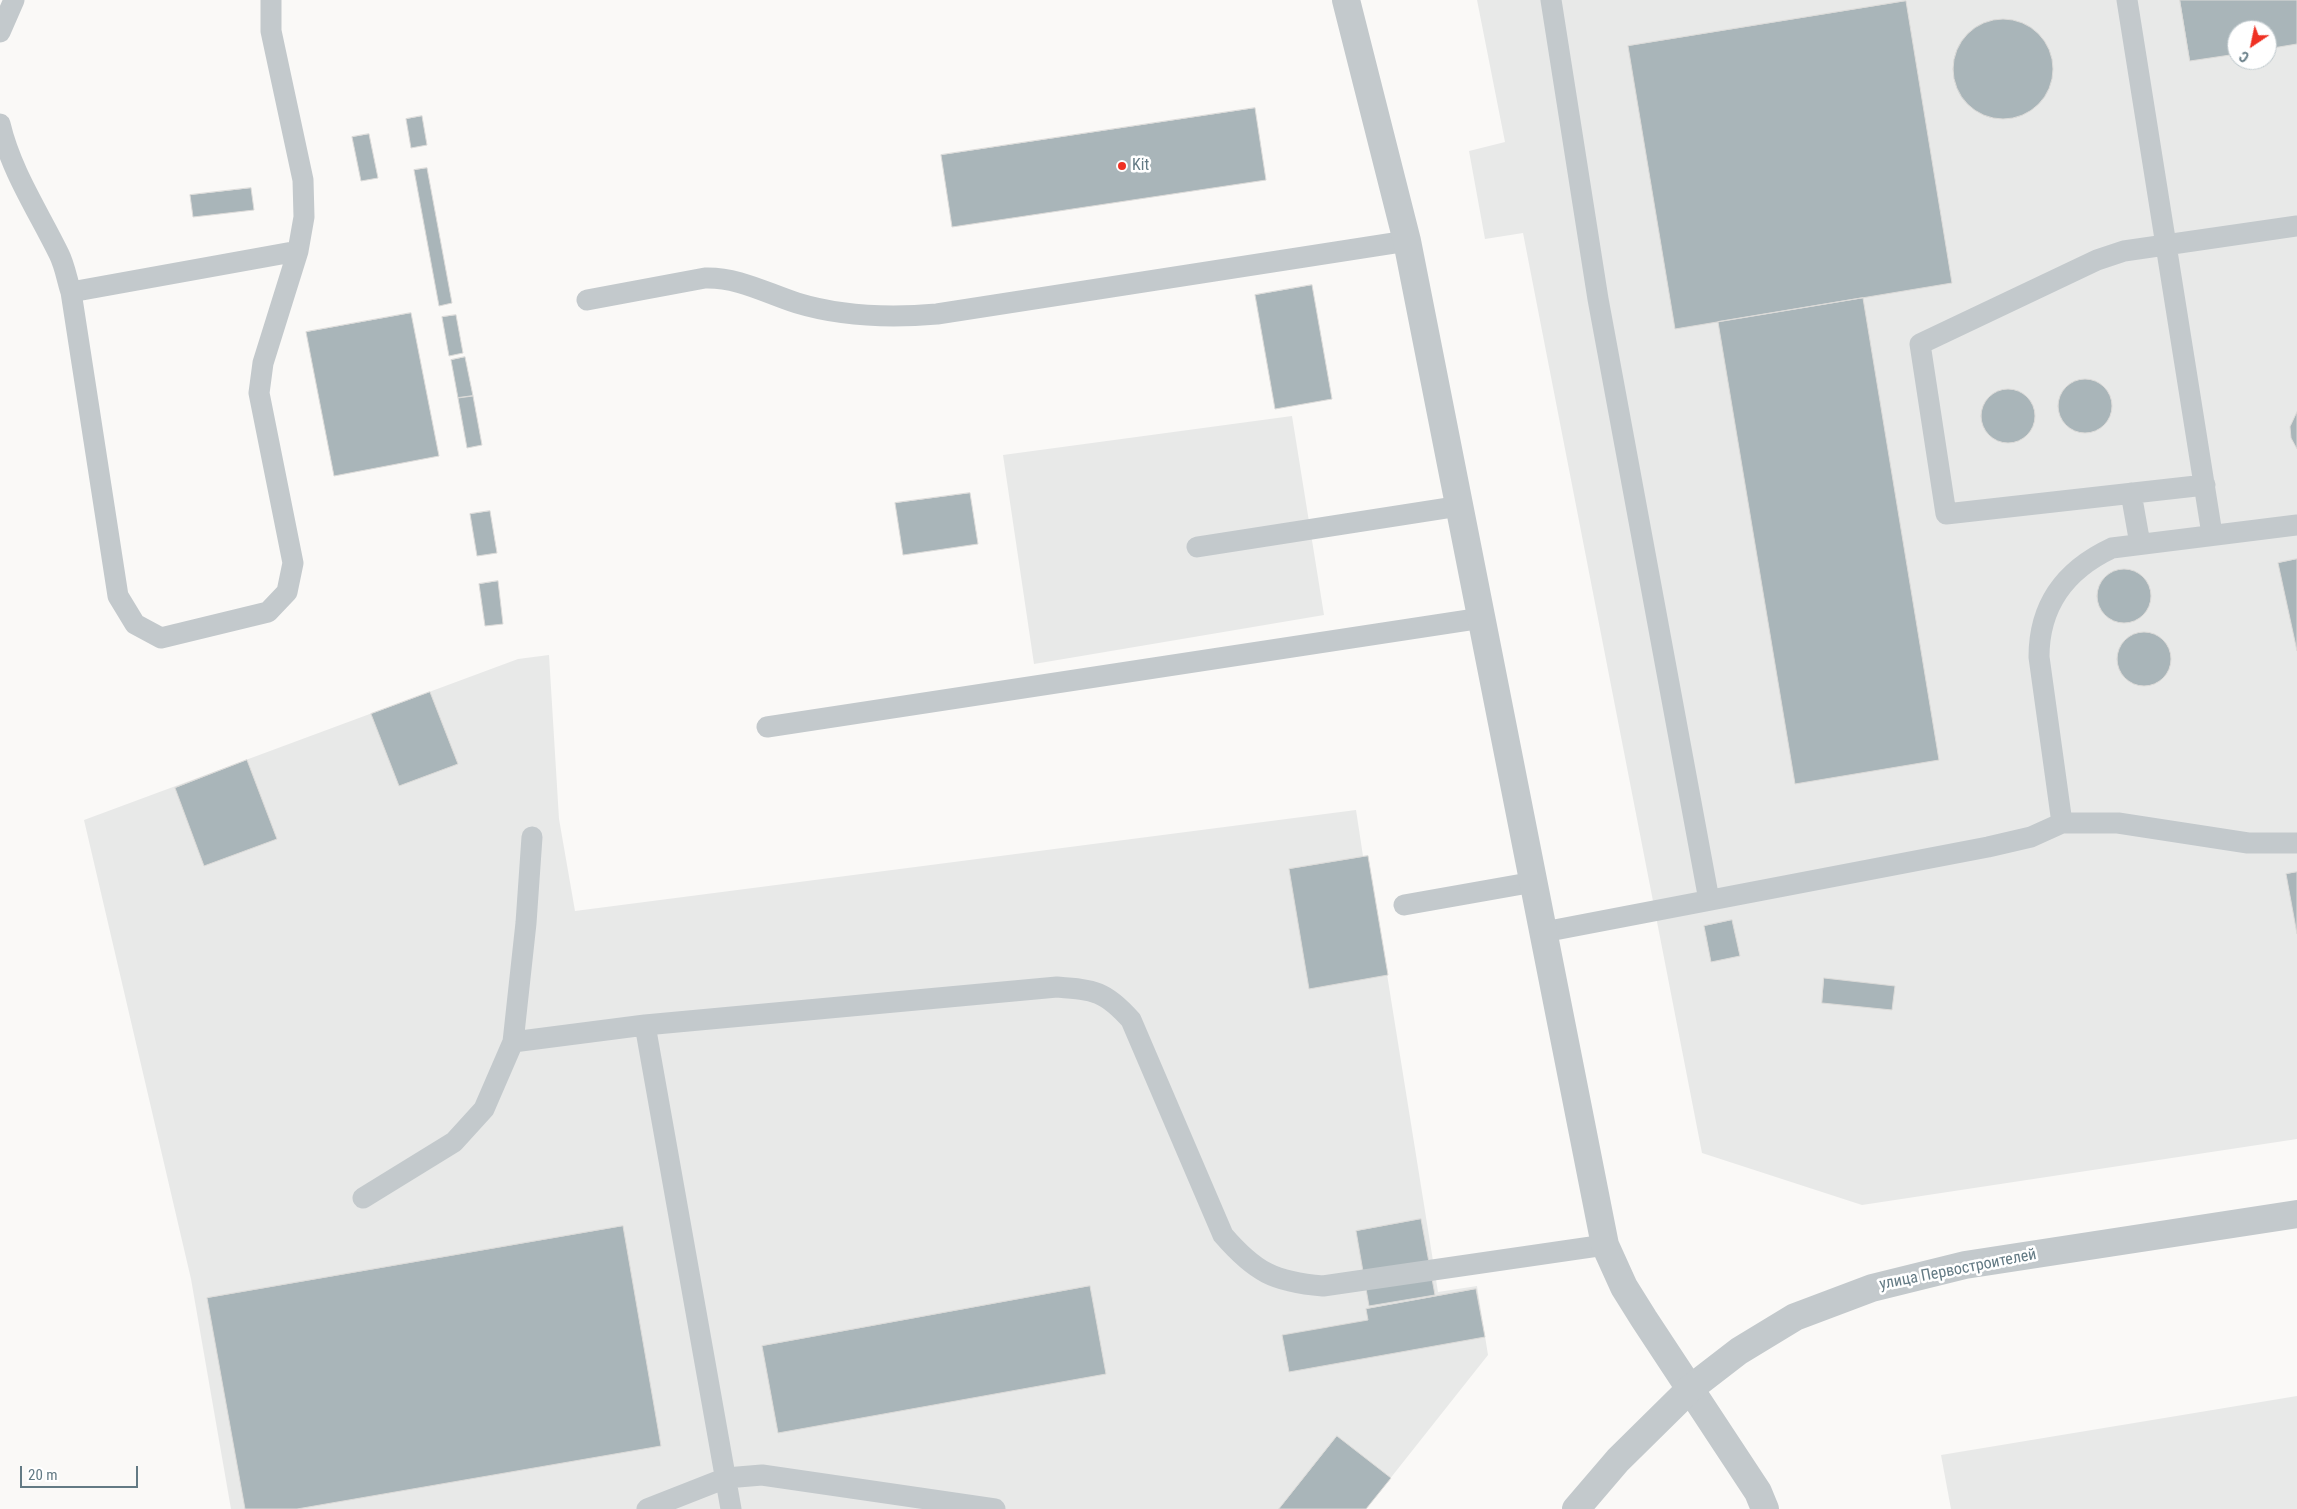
<!DOCTYPE html>
<meta charset="utf-8">
<style>
body{margin:0}
#map{position:relative;width:2297px;height:1509px;overflow:hidden;background:#faf9f7;font-family:"Roboto Condensed",sans-serif}
canvas{display:block}
.north{position:absolute;left:2227px;top:20px;width:50px;height:50px;box-sizing:border-box;background:#fff;border:1px solid #c1cace;border-radius:50%;rotate:214deg;font-size:14px;font-weight:700;line-height:20px;text-align:center;color:#637a84}
.north::after{content:'';display:block;margin:auto;width:18px;height:22px;background:#ef3123;clip-path:polygon(50% 0,100% 100%,50% 72%,0 100%)}
.scale{position:absolute;left:20px;top:1466px;width:118px;height:22px;box-sizing:border-box;border:2px solid #637a84;border-top:0;padding-left:6px;font-size:15px;line-height:18px;white-space:nowrap;color:#637a84;-webkit-text-stroke:4px #fff;paint-order:stroke}
</style>
<div id="map">
<canvas width="2297" height="1509"></canvas>
<div class="north">С</div>
<div class="scale">20 m</div>
</div>
<script>
const ctx = document.querySelector('canvas').getContext('2d');
ctx.lineJoin = 'round';
function fill(path, color) { ctx.fillStyle = color; ctx.fill(path, 'evenodd'); }
function strokePath(path, color, width, dash) { ctx.strokeStyle = color; ctx.lineWidth = width; ctx.lineCap = dash ? 'butt' : 'round'; ctx.setLineDash(dash || []); ctx.stroke(path); }
function write(font, color, halo, rows, align = 'center') {
  ctx.font = font + ' "Roboto Condensed",sans-serif'; ctx.lineWidth = 5; ctx.setLineDash([]); ctx.textBaseline = 'middle'; ctx.strokeStyle = halo; ctx.fillStyle = color; for (const [text, x, y, turn = 0] of rows) {
    ctx.save(); ctx.translate(x, y); ctx.rotate((+turn || 0) * Math.PI / 180); ctx.textAlign = isNaN(turn) ? turn : align; if (halo) ctx.strokeText(text, 0, 0); ctx.fillText(text, 0, 0); ctx.restore();
  }
}
fill(new Path2D(`
 M1477 0H2297V1139L1862 1205 1702 1153 1523 233 1485 239 1469 151 1505 142ZM2237 30H2267V60H2237Z
 M1292 416 1324 615 1034 664 1003 455Z
 M549 655 559 819 575 911 1356 810 1363 856H1368L1438 1292 1477 1286 1488 1355 1366 1509H231L191 1279 84 820 518 659Z
 M2297 1396V1509H1951L1941 1455Z`), '#e8e9e8');
const building = new Path2D(`
 M2180 0H2297V44L2267 49V30H2237V54L2190 61Z
 M1906 1 1952 283 1675 329 1628 46Z
 M1953 69a50 50 0 1 1 100 0a50 50 0 1 1-100 0Z
 M1255 108 1266 180 952 227 941 155Z
 M422 116 427 145 411 148 406 119Z
 M369 134 378 178 361 181 352 137Z
 M427 168 452 303 439 306 414 170Z
 M251 188 254 210 193 217 190 195Z
 M1312 285 1332 399 1275 409 1255 295Z
 M1863 298 1939 760 1795 784 1718 322Z
 M411 313 439 456 334 476 306 332Z
 M456 315 463 353 449 356 442 317Z
 M465 357 473 396 458 398 451 360Z
 M2058 406a27 27 0 1 1 54 0a27 27 0 1 1-54 0Z
 M1981 416a27 27 0 1 1 54 0a27 27 0 1 1-54 0Z
 M473 396 482 445 467 448 458 398Z
 M2297 412V449L2291 438 2290 427Z
 M970 493 978 544 903 555 895 503Z
 M490 511 497 553 477 556 470 514Z
 M2297 559V651L2278 563Z
 M2097 596a27 27 0 1 1 54 0a27 27 0 1 1-54 0Z
 M498 581 503 624 485 626 479 584Z
 M2117 659a27 27 0 1 1 54 0a27 27 0 1 1-54 0Z
 M430 692 458 764 399 786 371 714Z
 M247 760 277 839 204 866 175 788Z
 M1368 856 1388 975 1309 989 1289 869Z
 M2297 872V934L2286 874Z
 M1732 920 1740 956 1711 962 1704 926Z
 M1824 978 1895 986 1892 1010 1822 1003Z
 M1421 1219 1435 1295 1369 1306 1356 1231Z
 M623 1226 661 1446 297 1509H245L207 1298Z
 M1090 1286 1106 1374 778 1433 762 1346Z
 M1476 1289 1485 1337 1289 1372 1282 1335 1368 1320 1366 1309Z
 M1337 1436 1391 1478 1366 1509H1279Z`);
fill(building, '#a9b5b9');
strokePath(building, '#dcdbd9', 1);
strokePath(new Path2D(`
 M1551 0 1598 299 1709 900
 M2127 0 2212 534
 M0 32 14 0
 M0 124C11 171 38 211 59 254 65 266 67 280 71 292L118 596 135 624 161 638 268 612 287 592 293 563 259 393 263 363 298 251 304 217 303 180 271 31V0
 M71 292 298 251
 M587 300 705 278C738 277 766 293 797 303 843 317 890 318 937 314L1407 241
 M2205 485 1946 514 1920 344 2097 260 2124 251 2297 226
 M2131 493 2140 544
 M1197 547 1460 506
 M767 727 1482 618
 M2062 823 2039 657C2039 605 2065 570 2112 548L2297 525
 M1404 905 1534 882
 M1544 932 1988 847 2031 837 2062 823H2118L2248 843H2297
 M645 1025 731 1509
 M513 1042 526 923 532 837
 M363 1198 454 1142 484 1109 513 1042 645 1025 1057 987C1095 990 1105 991 1131 1020L1223 1235C1255 1272 1274 1282 1323 1286L1605 1245
 M647 1509 726 1478 762 1475 995 1509`), '#c3c9cc', 21);
strokePath(new Path2D(`
 M1346 0 1407 241 1605 1245 1624 1287 1644 1319 1758 1492 1765 1509`), '#c3c9cc', 28);
strokePath(new Path2D(`
 M1576 1509 1618 1460 1691 1388 1739 1351 1795 1317 1872 1288 1965 1265 2297 1214`), '#c3c9cc', 28);
for (const [x, y, r, color] of [
 [1122,166,5,"#ef3123"]
]) { const dot = new Path2D(); dot.arc(x, y, r, 0, 2 * Math.PI); ctx.fillStyle = color; ctx.fill(dot); strokePath(dot, '#fff', 2); }
write('16px', '#637a84', '#fff', [
 ["Kit",1132,166]
], 'left');
write('16px', '#637a84', '#fff', [
 ["улица Первостроителей",1958,1270,-11]
]);
</script>
